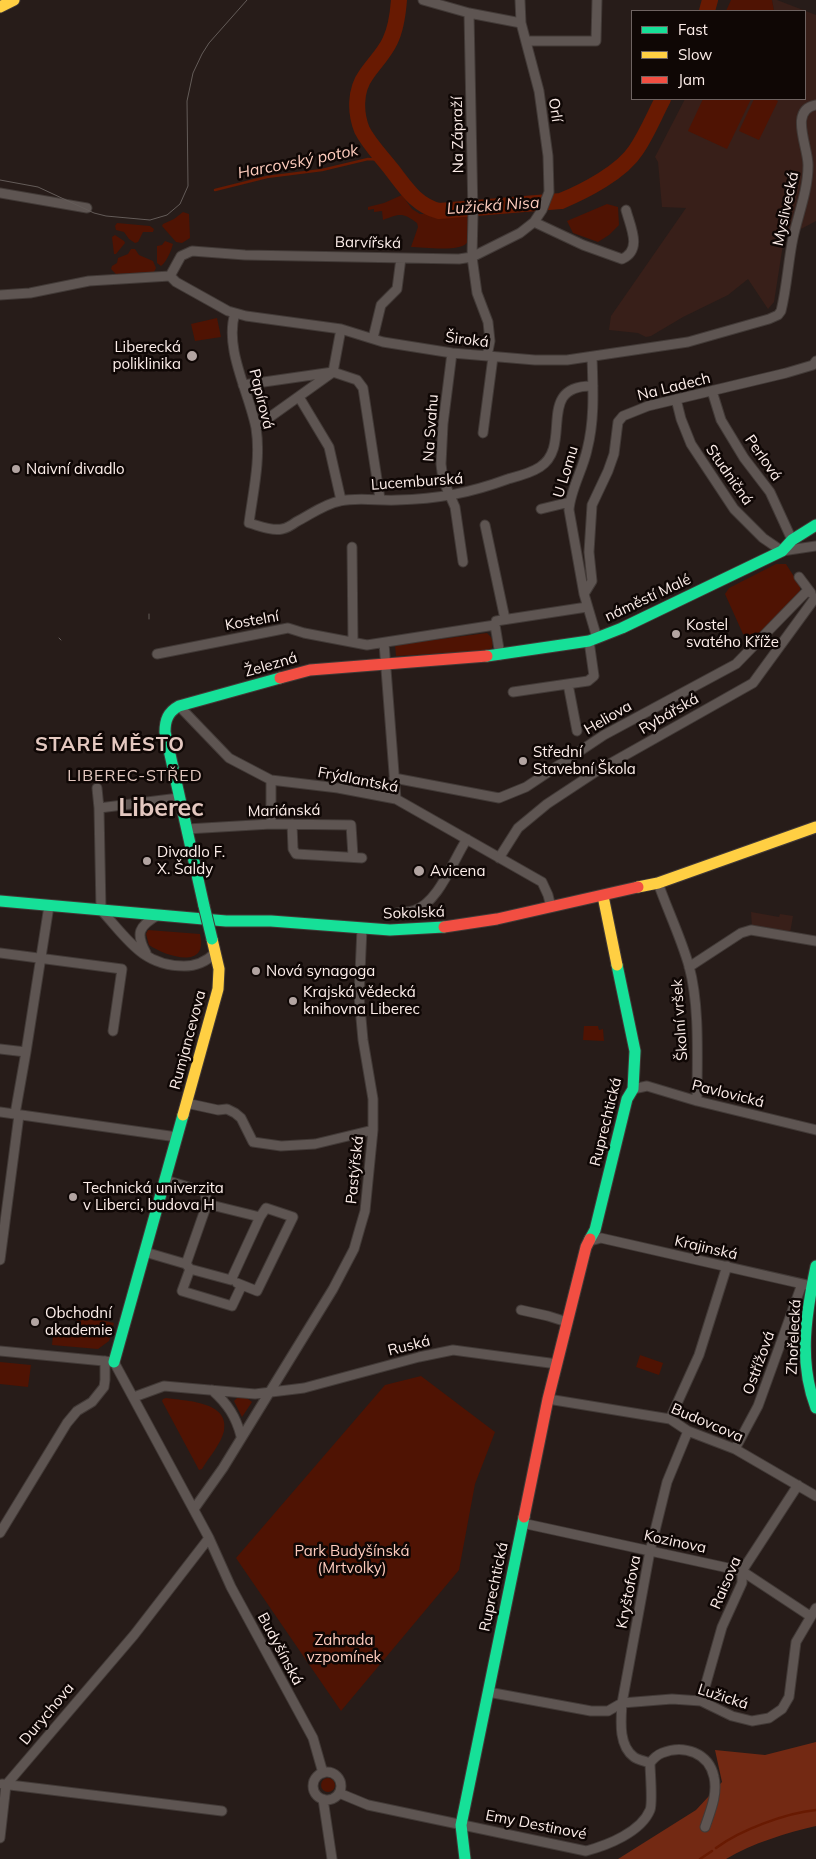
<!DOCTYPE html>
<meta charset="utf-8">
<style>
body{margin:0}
#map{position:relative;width:816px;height:1859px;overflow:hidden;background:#271c19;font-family:Mulish,sans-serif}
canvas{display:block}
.legend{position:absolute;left:631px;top:10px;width:175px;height:90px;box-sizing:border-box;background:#0f0705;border:1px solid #6e6361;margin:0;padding:6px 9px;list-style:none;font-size:15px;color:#fdeeea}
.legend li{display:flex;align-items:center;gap:10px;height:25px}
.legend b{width:25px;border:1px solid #6e6361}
</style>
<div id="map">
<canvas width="816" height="1859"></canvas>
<ul class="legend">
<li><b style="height:6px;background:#16e098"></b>Fast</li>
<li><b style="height:6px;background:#ffcf43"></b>Slow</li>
<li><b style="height:6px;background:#f24e42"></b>Jam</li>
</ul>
</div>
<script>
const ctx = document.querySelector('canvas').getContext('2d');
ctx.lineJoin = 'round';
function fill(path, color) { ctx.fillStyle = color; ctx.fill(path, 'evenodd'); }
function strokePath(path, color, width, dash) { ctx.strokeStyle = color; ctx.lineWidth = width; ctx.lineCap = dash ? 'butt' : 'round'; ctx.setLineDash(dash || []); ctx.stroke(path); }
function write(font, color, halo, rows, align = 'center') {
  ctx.font = font + ' Mulish,sans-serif'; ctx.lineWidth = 5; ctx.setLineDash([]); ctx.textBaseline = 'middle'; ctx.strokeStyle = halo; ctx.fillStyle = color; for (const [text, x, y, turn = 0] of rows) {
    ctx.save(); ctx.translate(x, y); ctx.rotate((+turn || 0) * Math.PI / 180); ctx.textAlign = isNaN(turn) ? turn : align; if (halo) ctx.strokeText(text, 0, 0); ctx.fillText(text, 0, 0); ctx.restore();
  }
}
fill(new Path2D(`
 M772 0H777L816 15V221L784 238 774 302 768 309 748 279 728 295 683 317 651 336 646 337 638 333 609 330 611 316 686 208 662 207 658 162 655 157 685 99H805V11H774Z
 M751 912 779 917 780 914 793 916 790 933 752 927Z`), '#381f19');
fill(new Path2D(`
 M731 0H772L774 11H726Z
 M703 99H751L727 149 688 131Z
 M754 99H774L778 101 759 140 739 131Z
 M402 195 412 209 420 214 467 213C468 221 470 234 468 241 464 253 423 247 411 247L418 227 417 223C402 212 400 214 383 220L382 211 374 212V209L368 210V207L384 203Z
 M607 204 618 207 619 225 609 235 598 242 573 233 567 221Z
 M183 212 189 214 190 238 182 243 176 242 162 226 163 224 174 219Z
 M117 223 150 226 154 229 153 232H143L138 242 135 243 129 239 124 232 116 230 115 226Z
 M115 235 124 241 125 243 116 254H114L112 237Z
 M165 241 173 244C171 251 167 261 161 266L157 263V246L162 245Z
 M131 249H135L139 255 153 261 156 268 154 272 116 274 111 269 112 266 117 263 118 258 128 254Z
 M217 318 221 337 195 341 191 324Z
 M776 564H786L800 586V593L762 634 753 638 743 634 725 594 729 588Z
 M487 633C492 638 494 640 492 648L485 651 396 656 395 645Z
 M148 930 200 934C209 971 165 956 149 945L146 934Z
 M584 1026H598L599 1030 603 1029 604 1041 583 1040Z
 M79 1315 114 1323 109 1341 98 1349 52 1345 53 1335H71Z
 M640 1355 663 1363 659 1375 636 1367Z
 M0 1362 31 1365 28 1387 0 1384Z
 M421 1376 495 1432 475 1484 459 1570 341 1711 236 1558 385 1385Z
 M166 1398C185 1401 230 1401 224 1431 221 1444 209 1457 202 1469L199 1470 162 1401 163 1399Z
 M237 1398H247L252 1402 242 1417 234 1401Z
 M321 1785a7 7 0 1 1 14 0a7 7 0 1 1-14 0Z`), '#4f1303');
fill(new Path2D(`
 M816 1742V1826C786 1833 753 1843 726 1859H618L696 1810 722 1782 715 1750 765 1755Z`), '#732913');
strokePath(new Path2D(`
 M215 190 267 177 322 170 368 159 385 160
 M716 1848C740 1830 786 1813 816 1810
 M700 1859 712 1851`), '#681a02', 2.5);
strokePath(new Path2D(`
 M399 0C398 13 396 29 390 41 384 54 374 63 366 75 355 90 355 113 362 130 369 144 382 157 392 170 406 188 416 205 439 211L561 201C585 191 622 172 636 150 647 134 654 116 663 99
 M707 11 710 0`), '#681a02', 16);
const street = new Path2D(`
 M423 0 469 13 521 23
 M469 13 473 215 472 257 477 293 488 322 490 341 487 356
 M526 41H596L597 0
 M0 193 87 208
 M534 222 583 245 622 259C643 250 630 226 626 210
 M170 276 176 282 228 311 246 316 341 329 383 342 452 353 535 360H567L688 342 769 319 778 315 781 311C787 287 788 262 793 238 798 215 808 190 808 166 809 148 788 110 816 105
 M170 276 181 256 192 251 245 255 459 259 472 257 520 233 534 222 542 210 549 192 548 156 539 91 521 23 520 0
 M0 295 30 293 89 281 170 276
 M235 313C224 349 249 392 256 428 261 459 253 492 249 523 260 526 271 531 282 529 287 528 292 525 296 522 310 515 324 504 340 501 358 497 379 501 397 500 438 499 470 493 508 479 519 476 531 473 540 467 574 445 534 385 593 386
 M373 338 381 305 397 289 401 258
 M452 353 443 424 441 464 443 480 455 507 463 562
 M592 357C593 388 595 419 587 450 583 469 570 491 569 510L584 594 597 638
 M243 385 333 372 357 380 363 388 380 499
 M712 391 721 420 744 458 770 492 792 540
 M299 397 329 447 341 500
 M676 399 681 419 691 444 734 509 763 538 782 551 816 546
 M256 427 333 372 341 329
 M483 433 493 357
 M541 509 570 502
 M485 525 505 619
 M352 547 353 642
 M799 577 811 593
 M584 594 592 581 589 552 592 505 608 471 614 454 618 422 623 416 648 406 786 373 813 365 816 361
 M495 625 500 655
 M384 643 396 799
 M157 654 288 628 304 633 367 645 495 625 496 621 587 607
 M568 684 577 731
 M513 692 588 681 594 676 589 641
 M179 706 229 758 271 780 338 788 396 799 542 882 548 895 551 907
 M394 778 499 798 526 787 604 735 736 664 808 590
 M97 788 99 808 101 910C127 938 142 966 184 966 196 966 206 962 215 953
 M99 808 179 798
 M271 824V780
 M292 824 293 849 296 854 362 858
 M187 829 271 824 351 825 353 856
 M499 858 518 828 547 804 597 771 753 683 815 598
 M658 883C668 911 681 938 689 966 700 1006 697 1059 697 1101
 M397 913C402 912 408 912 413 911 439 903 453 860 467 839
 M0 953 122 969 113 1031
 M146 953C135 933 139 926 158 915
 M689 967 741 933 751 930 816 941
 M0 1049 26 1052
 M633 1089 647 1086 697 1101 816 1130
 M186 1103 218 1110 227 1109 235 1113 241 1118 253 1142 281 1146 315 1144 373 1130
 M0 1112 177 1137
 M15 1114 26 1052 49 906
 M590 1241 601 1238 816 1287
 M145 1252 186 1264 190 1269 231 1280 260 1217 207 1204 205 1192 165 1180
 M0 1260 19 1115
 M186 1264 207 1204
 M190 1269 182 1291 232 1306 242 1285 237 1283
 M242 1285 257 1291 293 1217 266 1208 260 1217
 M521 1310 548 1316 567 1322
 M0 1351 114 1362 209 1538 231 1587 313 1738 323 1773
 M212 1390C228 1404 236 1417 241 1436
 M134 1397 164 1386 255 1394 304 1388 419 1357 453 1350 557 1364
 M548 1399 670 1419 688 1431 735 1449 816 1496
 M670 1419 699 1355 727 1266
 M735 1449 758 1406 802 1284
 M194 1509 223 1468 333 1289 354 1249 360 1228 365 1211 373 1130V1099L363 1040 359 996 362 928
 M522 1523 742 1571 810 1616
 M0 1533 67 1423 77 1411 92 1402 104 1387 105 1380V1361
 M488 1692 591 1711H608L622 1703 672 1699 701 1701 732 1716 752 1721 769 1718 782 1709 789 1697 796 1642 816 1608
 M701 1701 722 1627 742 1583V1571L798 1485
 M650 1763C653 1759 657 1755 662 1753 684 1744 709 1753 714 1777 718 1794 710 1812 705 1827
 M313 1786a14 14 0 1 1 28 0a14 14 0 1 1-28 0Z
 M2 1784 222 1811
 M6 1785 134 1635 209 1538
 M339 1793 368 1805 586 1851C608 1845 641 1832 650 1810 653 1803 650 1772 650 1763 645 1761 638 1760 634 1757 618 1745 621 1720 622 1703L650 1551 667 1482 688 1431
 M323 1799 332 1859
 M0 1838 6 1785`);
const fast = new Path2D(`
 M487 656 589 641 622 628 782 551 792 540 816 525
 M0 901 226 921H271L390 930 444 927
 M204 906 165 732C165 720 168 712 179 706L280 678
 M590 1239 595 1230 627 1099 633 1089 635 1051 617 965
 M816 1266C806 1314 798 1361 816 1408
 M114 1362 183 1115
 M465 1859 461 1825 524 1517`);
const slow = new Path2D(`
 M0 7 14 0
 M638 887 658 883 816 827
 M603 896 617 965
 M183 1115 218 989 219 969 212 939`);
const jam = new Path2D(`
 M280 678 310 670 487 656
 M444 927 497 919 638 887
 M524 1517 548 1399 586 1247 590 1239`);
strokePath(street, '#423a37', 11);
strokePath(fast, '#423a37', 13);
strokePath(slow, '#423a37', 13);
strokePath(jam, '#423a37', 13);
strokePath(street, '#5e5552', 9);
strokePath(fast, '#16e098', 11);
strokePath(slow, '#ffcf43', 11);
strokePath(jam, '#f24e42', 11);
strokePath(new Path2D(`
 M0 180 38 187 94 213 106 216 150 220 167 215 180 204 188 186 187 101 193 73 202 54 209 43 247 0
 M149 614V619
 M59 638 61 640`), '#645c59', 1);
const fastBridge = new Path2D(`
 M204 906 212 939`);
strokePath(fastBridge, '#423a37', 13, []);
strokePath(fastBridge, '#16e098', 11);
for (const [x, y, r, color] of [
 [192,356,6,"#b2a4a1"],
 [16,469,5,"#b2a4a1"],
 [676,634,5,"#b2a4a1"],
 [523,761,5,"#b2a4a1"],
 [147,861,5,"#b2a4a1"],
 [419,871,6,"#b2a4a1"],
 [256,971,5,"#b2a4a1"],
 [293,1001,5,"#b2a4a1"],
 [73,1197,5,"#b2a4a1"],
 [35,1322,5,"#b2a4a1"]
]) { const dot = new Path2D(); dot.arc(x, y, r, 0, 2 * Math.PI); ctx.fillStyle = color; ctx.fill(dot); strokePath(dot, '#0f0705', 2); }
write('15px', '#fdeeea', '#0f0705', [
 ["Orlí",555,110,82],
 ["Na Zápraží",458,135,-91],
 ["Myslivecká",786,209,-78],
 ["Barvířská",368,243,1],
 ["Široká",467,340,7],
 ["Na Ladech",674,387,-14],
 ["Papírová",261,399,76],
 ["Na Svahu",431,428,-86],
 ["Perlová",763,458,55],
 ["U Lomu",566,472,-73],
 ["Studničná",729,475,55],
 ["Lucemburská",417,482,-4],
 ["náměstí Malé",648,598,-25],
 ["Kostelní",252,621,-10],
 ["Železná",271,665,-16],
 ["Rybářská",669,714,-30],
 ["Heliova",608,718,-30],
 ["Frýdlantská",358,780,11],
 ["Mariánská",284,811,-1],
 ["Sokolská",414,913,-2],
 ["Školní vršek",680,1020,-94],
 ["Rumjancevova",188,1040,-75],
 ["Pavlovická",728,1094,14],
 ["Ruprechtická",606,1122,-76],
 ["Pastýřská",355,1170,-84],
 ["Krajinská",706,1248,13],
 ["Zhořelecká",794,1337,-87],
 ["Ruská",409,1346,-14],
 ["Ostřížová",759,1363,-70],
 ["Budovcova",707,1423,23],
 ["Kozinova",675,1542,12],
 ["Raisova",726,1583,-67],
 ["Ruprechtická",494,1587,-78],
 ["Kryštofova",629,1592,-79],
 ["Budyšínská",280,1649,62],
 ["Lužická",723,1697,18],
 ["Durychova",47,1714,-50],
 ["Emy Destinové",536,1825,11]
]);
write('15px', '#fdeeea', '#0f0705', [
 ["Liberecká",181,347,"right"],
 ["poliklinika",181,364,"right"],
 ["Naivní divadlo",26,469],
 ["Kostel",686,625],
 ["svatého Kříže",686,642],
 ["Střední",533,752],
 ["Stavební Škola",533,769],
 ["Divadlo F.",157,852],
 ["X. Šaldy",157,869],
 ["Avicena",430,871],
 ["Nová synagoga",266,971],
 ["Krajská vědecká",303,992],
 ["knihovna Liberec",303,1009],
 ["Technická univerzita",83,1188],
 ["v Liberci, budova H",83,1205],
 ["Obchodní",45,1313],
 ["akademie",45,1330]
], 'left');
write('15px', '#fecbbd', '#0f0705', [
 ["Park Budyšínská",352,1551],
 ["(Mrtvolky)",352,1568],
 ["Zahrada",344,1640],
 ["vzpomínek",344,1657]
]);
write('italic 16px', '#feccbd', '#0f0705', [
 ["Harcovský potok",298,162,-11],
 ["Lužická Nisa",493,206,-4]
]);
ctx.letterSpacing = '1px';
write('16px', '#e4c8c0', '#0f0705', [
 ["LIBEREC-STŘED",135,776]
]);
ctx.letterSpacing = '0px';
ctx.letterSpacing = '1px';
write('bold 20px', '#e4c8c0', '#0f0705', [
 ["STARÉ MĚSTO",110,745]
]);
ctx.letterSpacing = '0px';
write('bold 25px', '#e4c8c0', '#0f0705', [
 ["Liberec",161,808]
]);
</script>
